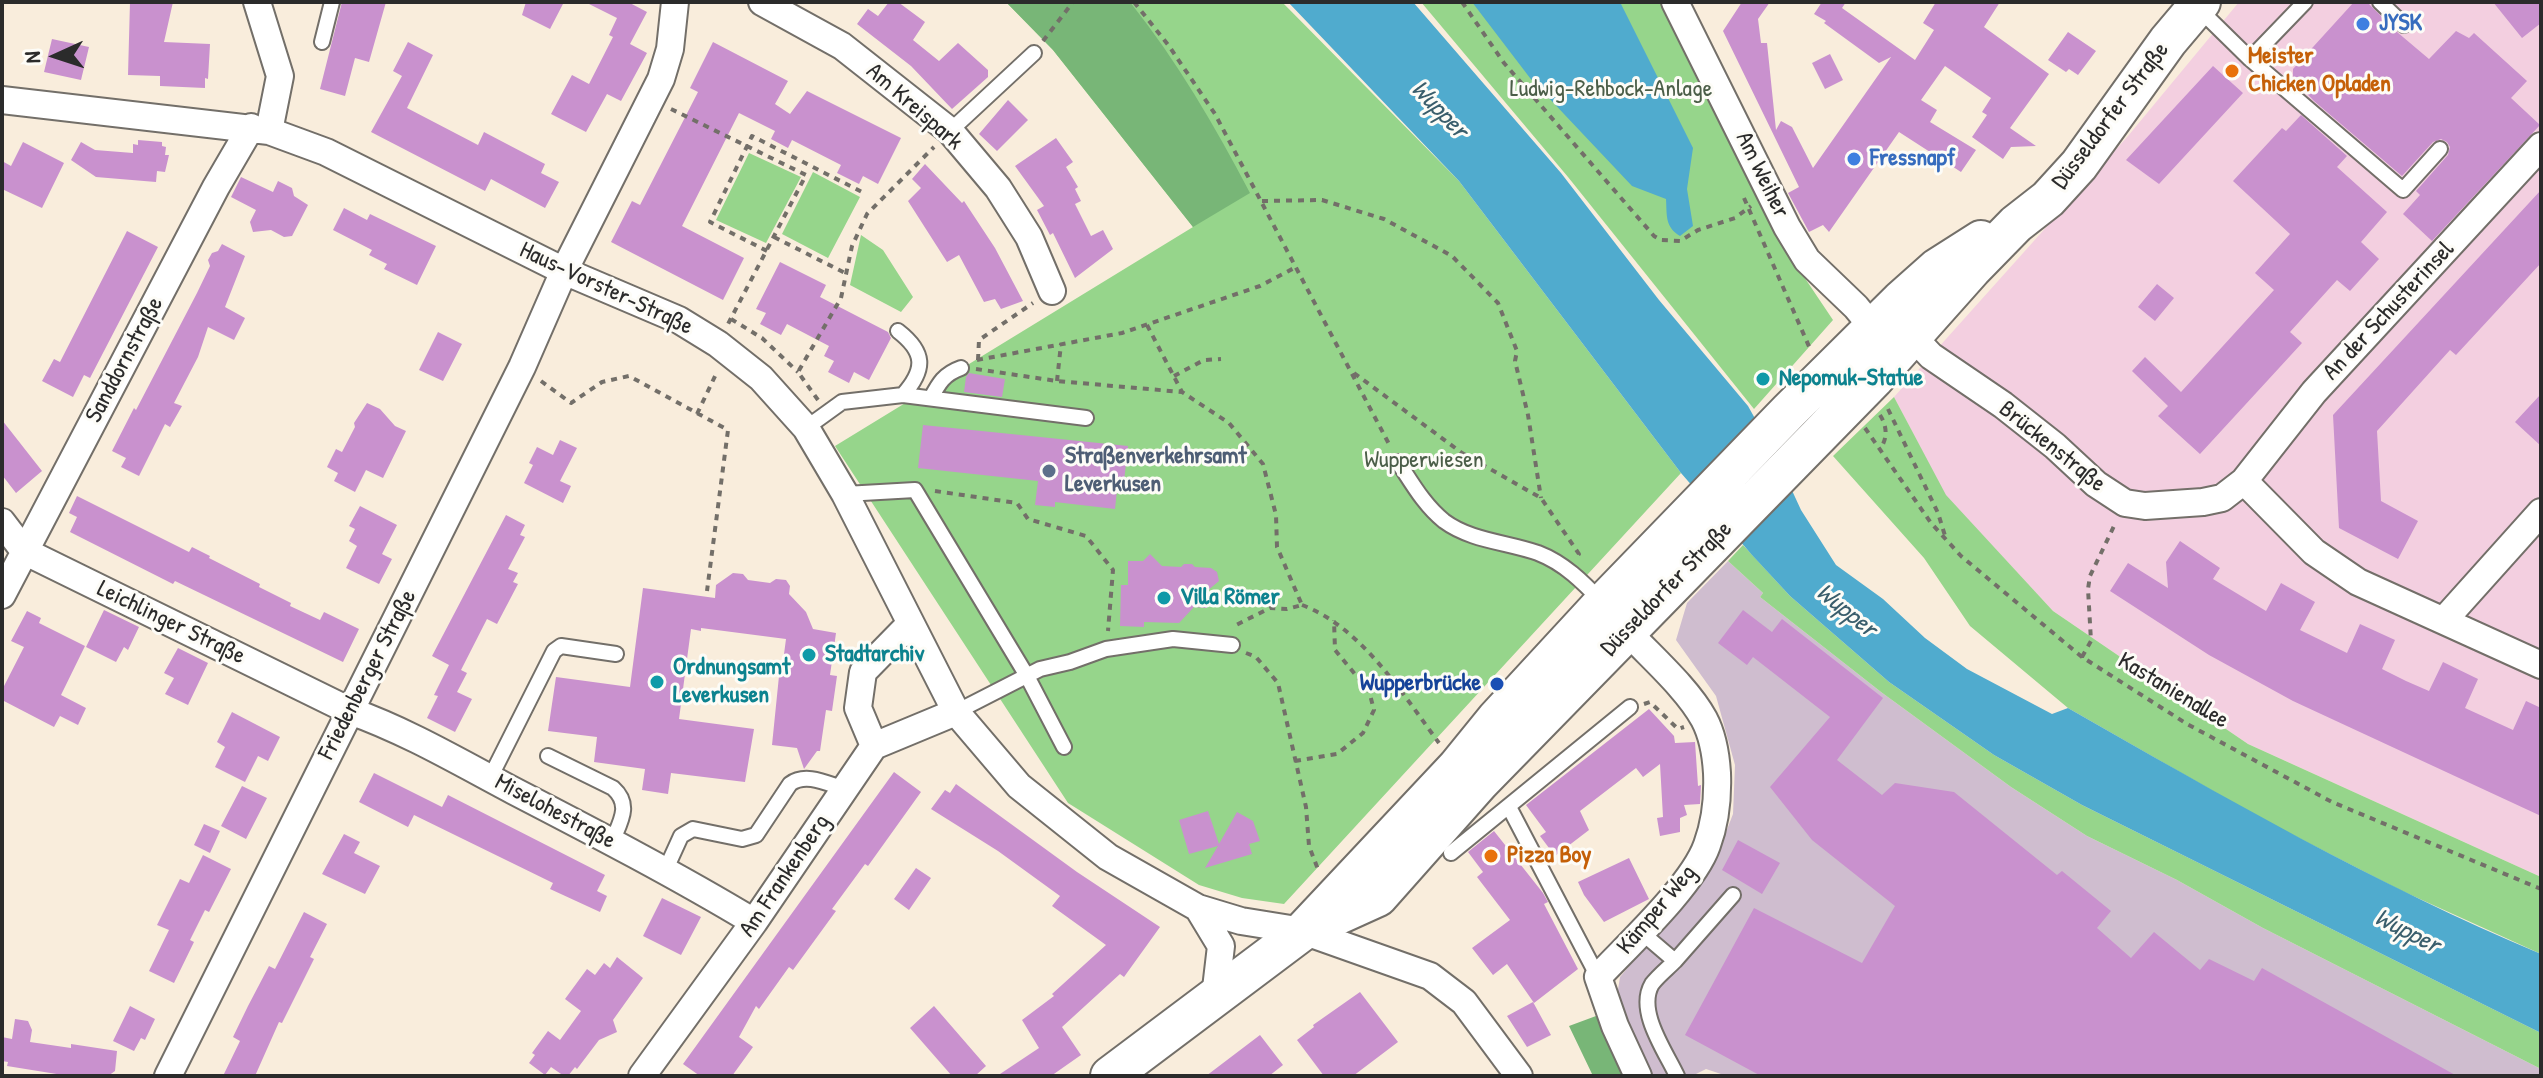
<!DOCTYPE html>
<meta charset="utf-8">
<style>
body{margin:0}
#map{position:relative;width:2543px;height:1078px;overflow:hidden;background:#f9eddc;font-family:"Patrick Hand",sans-serif}
canvas{display:block}
.frame{position:absolute;inset:0;border:4px solid #2b2b2b;pointer-events:none}
.north{position:absolute;left:16px;top:16px;width:80px;height:80px;-webkit-text-stroke:6px #fdfcf7;paint-order:stroke;rotate:267deg;font-size:22px;font-weight:700;line-height:32px;text-align:center;color:#2b2b2b}
.north::after{content:'';display:block;margin:auto;width:28px;height:36px;background:#2b2b2b;clip-path:polygon(50% 0,100% 100%,50% 72%,0 100%)}
</style>
<div id="map">
<canvas width="2543" height="1078"></canvas>
<div class="frame"></div>
<div class="north">N</div>
</div>
<script>
const ctx = document.querySelector('canvas').getContext('2d');
ctx.lineJoin = 'round';
function fill(path, color) { ctx.fillStyle = color; ctx.fill(path, 'evenodd'); }
function strokePath(path, color, width, dash) { ctx.strokeStyle = color; ctx.lineWidth = width; ctx.lineCap = dash ? 'butt' : 'round'; ctx.setLineDash(dash || []); ctx.stroke(path); }
function write(font, color, halo, rows, align = 'center') {
  ctx.font = font + ' "Patrick Hand",sans-serif'; ctx.lineWidth = 6; ctx.setLineDash([]); ctx.textBaseline = 'middle'; ctx.strokeStyle = halo; ctx.fillStyle = color; for (const [text, x, y, turn = 0] of rows) {
    ctx.save(); ctx.translate(x, y); ctx.rotate((+turn || 0) * Math.PI / 180); ctx.textAlign = isNaN(turn) ? turn : align; if (halo) ctx.strokeText(text, 0, 0); ctx.fillText(text, 0, 0); ctx.restore();
  }
}
fill(new Path2D(`
 M2239 2H2541V877L2248 744 2053 611 1945 495 1894 397 2128 136Z`), '#f3cfe0');
fill(new Path2D(`
 M1728 561 1763 593 1760 597 1881 692 2011 787 2087 836 2177 880 2263 928 2541 1069V1076H1727L1706 1069 1692 1076H1648L1616 1002 1620 977 1713 866 1733 814 1735 765 1716 696 1676 640 1687 603Z`), '#cfbdcf');
fill(new Path2D(`
 M1006 2H1282L1459 181 1681 473 1284 904 1242 898 1199 885 1068 803 835 446 1193 227 1053 50Z
 M1421 2H1667L1784 247 1833 320 1754 409 1568 177Z
 M749 153 801 177 766 243 716 220Z
 M813 172 860 197 828 258 782 234Z
 M861 235 883 250 913 297 901 312 850 285Z
 M1894 397 1946 495 2053 611 2248 744 2541 877V954L2400 890 2324 851 2260 818 2068 708 1970 626 1924 558 1833 456Z
 M1743 545 1790 596 1889 682 1994 755 2082 805 2541 1033V1069L2263 928 2177 880 2087 836 2011 787 1881 692 1760 597 1763 593 1728 561Z`), '#96d58b');
fill(new Path2D(`
 M1006 2H1130C1177 61 1215 126 1250 193L1193 227 1053 50Z
 M1596 1016 1623 1076H1593L1569 1026Z`), '#78b677');
fill(new Path2D(`
 M1288 2H1413L1561 173 1659 300 1748 406 1777 458 1801 510 1836 565 1883 599 1925 638 1967 669 2052 714 2068 708C2222 796 2376 885 2541 954V1033L2082 805 1994 755 1889 682 1790 596 1752 555 1681 473 1459 181Z
 M1472 2H1620L1693 148 1687 189 1693 226 1680 236C1665 227 1667 216 1666 199L1632 186 1530 78Z`), '#50abce');
fill(new Path2D(`
 M130 2H173L164 42 210 44 208 79 205 78V88L160 86V76L128 75Z
 M342 2H386L369 62 355 58 345 96 320 89Z
 M526 2H564L550 29 522 15Z
 M585 2H628L647 12 630 44 647 53 621 101 607 94 586 132 551 114 572 75 589 84 613 37 609 35 617 18Z
 M889 2H898L925 22 913 40 939 61 958 43 988 70V77L952 109 911 66 857 24 868 9 878 16Z
 M1742 2H1770L1758 19 1761 43H1767L1776 130 1781 121 1792 127 1813 168 1891 57 1879 63 1824 23 1826 21 1814 14 1822 2H1846L1842 8 1915 60 1934 30 1923 23 1936 2H2000L1984 27 2049 74 2010 128 2036 146 2011 147 2003 159 1972 137 1987 115 1982 112 1991 98 1945 66 1921 100 1937 110 1930 122 1976 150 1961 172 1899 132 1829 232 1823 225 1809 232 1788 193 1799 187 1723 31Z
 M2354 2H2367L2397 32 2429 59 2456 31 2469 38 2474 33 2527 81 2511 98 2540 125 2432 241 2403 214 2420 195 2416 191 2448 155 2450 147 2447 142 2441 139 2433 142 2402 176 2314 101 2293 79V69Z
 M2493 2H2541V23L2522 38Z
 M2068 32 2096 51 2078 75 2069 69 2066 72 2048 60Z
 M52 39 89 47 81 80 44 72Z
 M408 42 433 55 407 108 478 145 484 132 545 164 541 173 559 182 545 208 491 179 485 191 371 132 402 76 393 71Z
 M713 42 788 81 775 104 790 114 807 91 901 138 878 184 863 176 859 184 837 173 841 165 792 140 788 148 771 139 775 131 739 113 682 226 744 258 723 300 611 242 632 201 640 205 698 92 690 88Z
 M1830 54 1843 80 1825 89 1812 63Z
 M2213 66 2243 93 2159 184 2126 160Z
 M1008 100 1028 120 997 151 979 134Z
 M2301 115 2347 156 2337 167 2387 212 2361 242 2379 259 2350 291 2337 280 2290 332 2302 343 2200 454 2158 416 2168 406 2132 371 2145 357 2181 392 2274 290 2255 273 2290 234 2233 181 2282 128 2286 131Z
 M1056 138 1073 162 1066 167 1078 187 1075 189 1081 201 1075 204 1091 236 1103 230 1113 249 1075 278 1053 233 1050 235 1037 210 1044 206 1015 166Z
 M138 140 162 142V146L166 147 165 155H169L165 172 157 171 156 182 96 177 71 160 81 142 95 150 133 153V144L138 145Z
 M23 142 64 163 42 208 2 189V161L11 166Z
 M925 164 962 203 964 201 995 248 1023 301 1001 309 995 299 984 302 959 255 947 262 908 201 921 188 912 179Z
 M241 177 273 192 278 181 292 188 294 196 308 205 292 236 284 237 271 230 253 232 250 222 256 210 231 197Z
 M2541 190V263L2456 355 2450 350 2377 431 2381 501 2418 521 2398 559 2339 528 2333 415Z
 M344 208 367 220 370 214 436 246 417 285 384 269 387 264 369 255 372 250 333 230Z
 M127 231 158 247 90 378 84 375 73 397 42 381 54 359 60 362Z
 M222 244 245 256 225 307 245 318 234 340 208 327 198 357 174 403 182 406 170 427 165 424 139 476 121 467 126 458 112 451 134 408 136 410 197 293 210 266 208 260 212 253 218 251Z
 M780 262 826 285 820 297 888 332 891 338 869 380 854 372 849 383 828 372 834 361 824 356 829 346 787 324 781 335 760 324 766 313 756 309Z
 M2157 284 2174 298 2155 321 2138 307Z
 M438 332 462 344 443 381 419 370Z
 M969 373 1005 379 1002 397 964 392 966 377Z
 M2541 394V446L2515 422Z
 M367 403 380 409 395 426 406 431 383 478 366 470 355 492 334 481 338 473 327 467 336 449 342 452 355 427 354 423Z
 M2 420 42 471 16 493 2 475Z
 M923 425 1128 446 1123 490H1117L1115 509 1055 502V507L1035 505 1038 481 918 468Z
 M560 440 577 448 560 481 571 486 563 503 524 483 533 465 529 463 537 447 553 455Z
 M77 496 189 552 192 547 210 556 209 558 260 584 259 587 291 603 290 606 320 620 324 612 359 629 343 662 175 581 173 584 70 532 77 517 69 513Z
 M360 506 397 525 382 554 392 559 379 584 346 568 357 546 349 541 355 529 349 526Z
 M506 515 525 525 520 535 525 537 508 569 518 573 513 582 518 584 497 624 487 619 461 670 467 673 457 692 472 699 455 732 427 718 438 696 434 695 449 665 432 656Z
 M2180 541 2220 568 2213 579 2266 611 2281 583 2315 602 2300 630 2347 653 2360 624 2395 640 2382 669 2406 681 2429 691 2443 662 2478 679 2465 708 2513 730 2526 701 2541 708V816L2293 701 2209 655 2110 591 2128 563 2168 588 2166 562Z
 M1150 554 1162 566 1181 567 1184 564H1192L1195 567 1211 568 1217 572 1219 581 1207 591V608L1194 607 1179 623 1144 622V627L1120 626 1121 585H1128V561H1143Z
 M733 573 743 574 748 580 770 583 776 579 786 580 790 586 789 594 806 612 813 629 836 633 830 675 837 676 832 711 826 710 820 751H817L804 769 797 748 772 745 779 676 781 677 786 639 701 628V631L691 629 679 719 754 729 745 782 671 773 668 794 642 790 645 769 594 762 597 737 548 731 556 677 630 687 643 588 715 598 716 585Z
 M104 610 139 627 128 650 124 647 116 662 86 647Z
 M1743 610 1772 632 1782 619 1883 698 1837 760 1882 795 1895 783 1954 792 2057 875 2062 871 2111 911 2097 928 2131 958 2154 932 2200 970 2209 959 2254 981 2262 968 2457 1076H1761L1685 1035 1754 908 1862 963 1895 906 1812 840 1770 787 1830 717 1753 657 1747 665 1718 643Z
 M27 611 41 618 39 623 85 646 61 695 86 708 78 725 60 716 54 727 2 700V690L24 647 11 641Z
 M178 648 208 663 188 705 165 694 174 678 164 673Z
 M1649 709 1674 736 1675 743 1695 742 1698 786 1701 785 1700 804 1684 805 1687 815 1680 818V832L1660 836 1657 818 1663 817 1660 764 1643 777 1636 768 1580 811 1589 830 1555 856 1540 836 1546 832 1526 805Z
 M232 712 280 737 268 761 258 756 245 782 215 767 225 747 217 742Z
 M894 772 921 792 868 866 865 864 832 909 836 911 793 970 789 967 759 1009 756 1006 739 1037 753 1047 732 1076H700L683 1064Z
 M374 773 442 807 448 795 605 875 597 891 607 896 600 912 550 889 553 883 414 815 408 827 359 802Z
 M956 784 1077 872 1160 927 1124 977 1120 974 1062 1027 1081 1055 1051 1076H997L1039 1048 1022 1020 1054 996 1052 994 1106 945 1052 906 1060 896 998 851 931 809 945 790 950 793Z
 M242 786 267 798 246 839 221 826Z
 M1208 811 1219 844 1237 812 1253 821 1260 841 1249 844 1252 854 1205 868 1218 846 1189 854 1179 820Z
 M204 824 220 831 210 853 194 845Z
 M1494 831 1543 893 1548 902 1544 904 1578 969 1534 1003 1507 964 1493 975 1472 948 1510 920 1477 877 1483 872 1468 852Z
 M344 834 360 842 354 853 380 866 365 894 322 874Z
 M1738 840 1780 863 1762 894 1722 870Z
 M203 855 231 869 209 912 205 910 190 940 194 942 174 983 149 971 169 930 157 925 180 879 189 883Z
 M1629 858 1649 899 1604 922 1584 895 1578 882Z
 M916 868 931 878 909 910 894 899Z
 M662 898 701 917 681 955 643 936Z
 M304 912 327 924 310 957 314 959 282 1023 279 1022 255 1076H223L240 1041 233 1037 248 1006 269 966 275 969Z
 M617 957 643 978 613 1020 617 1032 599 1040 577 1069 575 1067 568 1076H564L551 1067 545 1075 529 1063 535 1055 532 1053 548 1031 560 1040 581 1011 565 999 587 969 595 975 604 963 610 968Z
 M1360 992 1398 1042 1353 1076H1324L1297 1040 1314 1027 1313 1025Z
 M1533 1002 1551 1035 1527 1047 1507 1016Z
 M130 1006 155 1019 145 1040 141 1038 134 1051 113 1041Z
 M934 1006 986 1066 975 1076H952L910 1028Z
 M15 1019 28 1021 32 1030 30 1042 71 1048V1044L117 1051 115 1071 108 1076H69L7 1066 8 1062 2 1061V1037L12 1039Z
 M1260 1035 1283 1065 1269 1076H1206Z`), '#c991ce');
const lane = new Path2D(`
 M2305 2 2250 59 2403 190 2440 149
 M2380 2 2404 25
 M2197 7 2250 59
 M322 42 332 2
 M950 131 1034 53
 M898 331C925 352 926 369 903 395
 M931 398C939 383 944 374 961 368
 M806 428 842 402 903 395 1086 418
 M1398 462C1412 483 1424 505 1444 521 1471 541 1507 542 1538 553 1564 563 1583 582 1602 602
 M845 494 915 490 1027 676 1064 747
 M956 712 1040 669 1070 662 1106 649 1173 639 1232 645
 M548 756 613 788C632 805 620 822 612 842
 M490 778 554 651 561 646 616 654
 M1509 807 1598 977
 M1451 853 1630 707
 M666 869 681 836 693 829 742 839 756 835 790 784C806 772 828 784 845 789
 M1641 932 1675 961C1668 968 1658 976 1652 984 1636 1011 1666 1052 1677 1076
 M1675 961 1733 895`);
const street = new Path2D(`
 M257 2 280 76 269 131
 M762 2 842 46 950 131 998 188 1029 237 1052 291
 M1675 2 1787 227 1807 260 1856 307 1874 329
 M2 100 269 131 326 152 564 271 679 320 718 344 761 378 806 428 845 494 956 712 1019 786 1108 857 1198 908 1241 921 1303 931 1430 976 1464 1002 1519 1076
 M1913 337 1931 356 2003 405 2055 446 2096 484 2125 503 2145 506 2203 502 2222 498 2244 481 2314 552 2358 582 2541 665
 M2244 481 2314 392 2541 146
 M2 522 24 551 350 711C407 731 461 763 514 791 595 833 676 875 754 922
 M2 595 216 187 251 127
 M2445 619 2541 512
 M1627 631C1651 657 1687 688 1704 719 1712 734 1716 756 1717 773 1718 798 1716 821 1707 845 1693 885 1628 945 1598 977L1615 1026 1638 1076
 M874 746 858 708 863 672 910 624
 M1198 908 1221 946 1215 997
 M168 1076 522 367 564 271 661 79 670 49 675 2
 M642 1076 754 922 874 746 956 712`);
const secondary = new Path2D(`
 M1303 931 1378 897 1480 782 1874 379 1972 269 2016 224 2048 199 2079 165 2168 41 2201 2
 M1110 1076 1303 931 1457 767 1496 719 1603 603 1789 411 1901 300 1937 268 1981 240`);
strokePath(lane, '#736f69', 18);
strokePath(street, '#736f69', 30);
strokePath(secondary, '#736f69', 42);
strokePath(new Path2D(`
 M1134 2 1169 46 1215 114 1390 446
 M1462 2 1504 63 1654 236 1661 240 1680 241 1698 230 1735 218 1751 206
 M1043 41 1073 2
 M671 109 806 175 728 324
 M1744 198 1811 351
 M1262 201 1322 200 1384 219 1452 256 1498 303 1517 351 1515 361 1528 415 1541 498
 M774 237 847 274
 M767 251 710 222 752 136 864 193
 M731 319 762 338 798 372
 M1147 325 1182 392
 M977 360 1122 333 1260 286 1296 267
 M978 360 979 340 1033 303
 M976 369 1057 381 1182 392 1229 423 1263 464 1276 515 1277 547 1302 605 1287 609 1270 608 1236 625 1235 629
 M1354 373 1462 453 1541 498 1579 554 1577 556
 M1174 376 1204 360 1221 359
 M541 381 571 403 602 382 629 376 728 430 707 591
 M1057 381 1061 344
 M818 400 798 372 841 298 852 246 867 214 934 147
 M1888 409 1938 513 1946 539
 M697 414 717 372
 M1880 415C1887 426 1888 438 1880 449
 M1865 428 1931 523 1961 556 2082 657 2187 724 2332 802 2541 889
 M935 491 1017 503 1028 519 1086 536 1113 570 1108 631
 M1302 605C1361 627 1402 693 1439 743
 M1246 653 1256 657 1278 683 1306 807 1309 846 1319 872
 M2082 657 2091 641 2088 589 2090 576 2115 524
 M1644 704 1650 702 1678 729 1684 727
 M1295 761 1337 754 1363 733 1374 710 1369 691 1335 650 1334 620`), '#736f69', 4, [6, 6]);
strokePath(lane, '#fff', 14);
strokePath(street, '#fff', 26);
strokePath(secondary, '#fff', 38);
for (const [x, y, r, color] of [
 [2363,24,8,"#3f7fe0"],
 [2232,71,8,"#e8710a"],
 [1854,159,8,"#3f7fe0"],
 [1763,379,8,"#0f9aa8"],
 [1049,471,8,"#5c6f8a"],
 [1164,598,8,"#0f9aa8"],
 [809,655,8,"#0f9aa8"],
 [657,682,8,"#0f9aa8"],
 [1497,684,8,"#1a4fb4"],
 [1491,856,8,"#e8710a"]
]) { const dot = new Path2D(); dot.arc(x, y, r, 0, 2 * Math.PI); ctx.fillStyle = color; ctx.fill(dot); strokePath(dot, '#fdfcf7', 3); }
write('bold 24px', '#366cbe', '#fdfcf7', [
 ["JYSK",2379,24],
 ["Fressnapf",1870,159]
], 'left');
write('bold 24px', '#c56008', '#fdfcf7', [
 ["Meister",2248,57],
 ["Chicken Opladen",2248,85],
 ["Pizza Boy",1507,856]
], 'left');
write('24px', '#4b5e48', '#fdfcf7', [
 ["Ludwig-Rehbock-Anlage",1611,90],
 ["Wupperwiesen",1424,461]
]);
write('24px', '#2b2b2b', '#fdfcf7', [
 ["Am Kreispark",914,107,41],
 ["Düsseldorfer Straße",2111,116,-53],
 ["Am Weiher",1762,175,64],
 ["Haus-Vorster-Straße",606,289,25],
 ["An der Schusterinsel",2389,311,-47],
 ["Sanddornstraße",125,360,-62],
 ["Brückenstraße",2052,447,39],
 ["Düsseldorfer Straße",1667,589,-46],
 ["Leichlinger Straße",171,623,26],
 ["Friedenberger Straße",368,675,-63],
 ["Kastanienallee",2173,691,31],
 ["Miselohestraße",555,812,28],
 ["Am Frankenberg",785,876,-56],
 ["Kämper Weg",1657,910,-50]
]);
write('bold 24px', '#0d838f', '#fdfcf7', [
 ["Nepomuk-Statue",1779,379],
 ["Villa Römer",1180,598],
 ["Stadtarchiv",825,655],
 ["Ordnungsamt",673,668],
 ["Leverkusen",673,696]
], 'left');
write('bold 24px', '#4e5e75', '#fdfcf7', [
 ["Straßenverkehrsamt",1065,457],
 ["Leverkusen",1065,485]
], 'left');
write('bold 24px', '#164399', '#fdfcf7', [
 ["Wupperbrücke",1481,684]
], 'right');
write('italic 26px', '#3a5e6c', '#fdfcf7', [
 ["Wupper",1439,110,46],
 ["Wupper",1846,611,39],
 ["Wupper",2407,932,27]
]);
</script>
